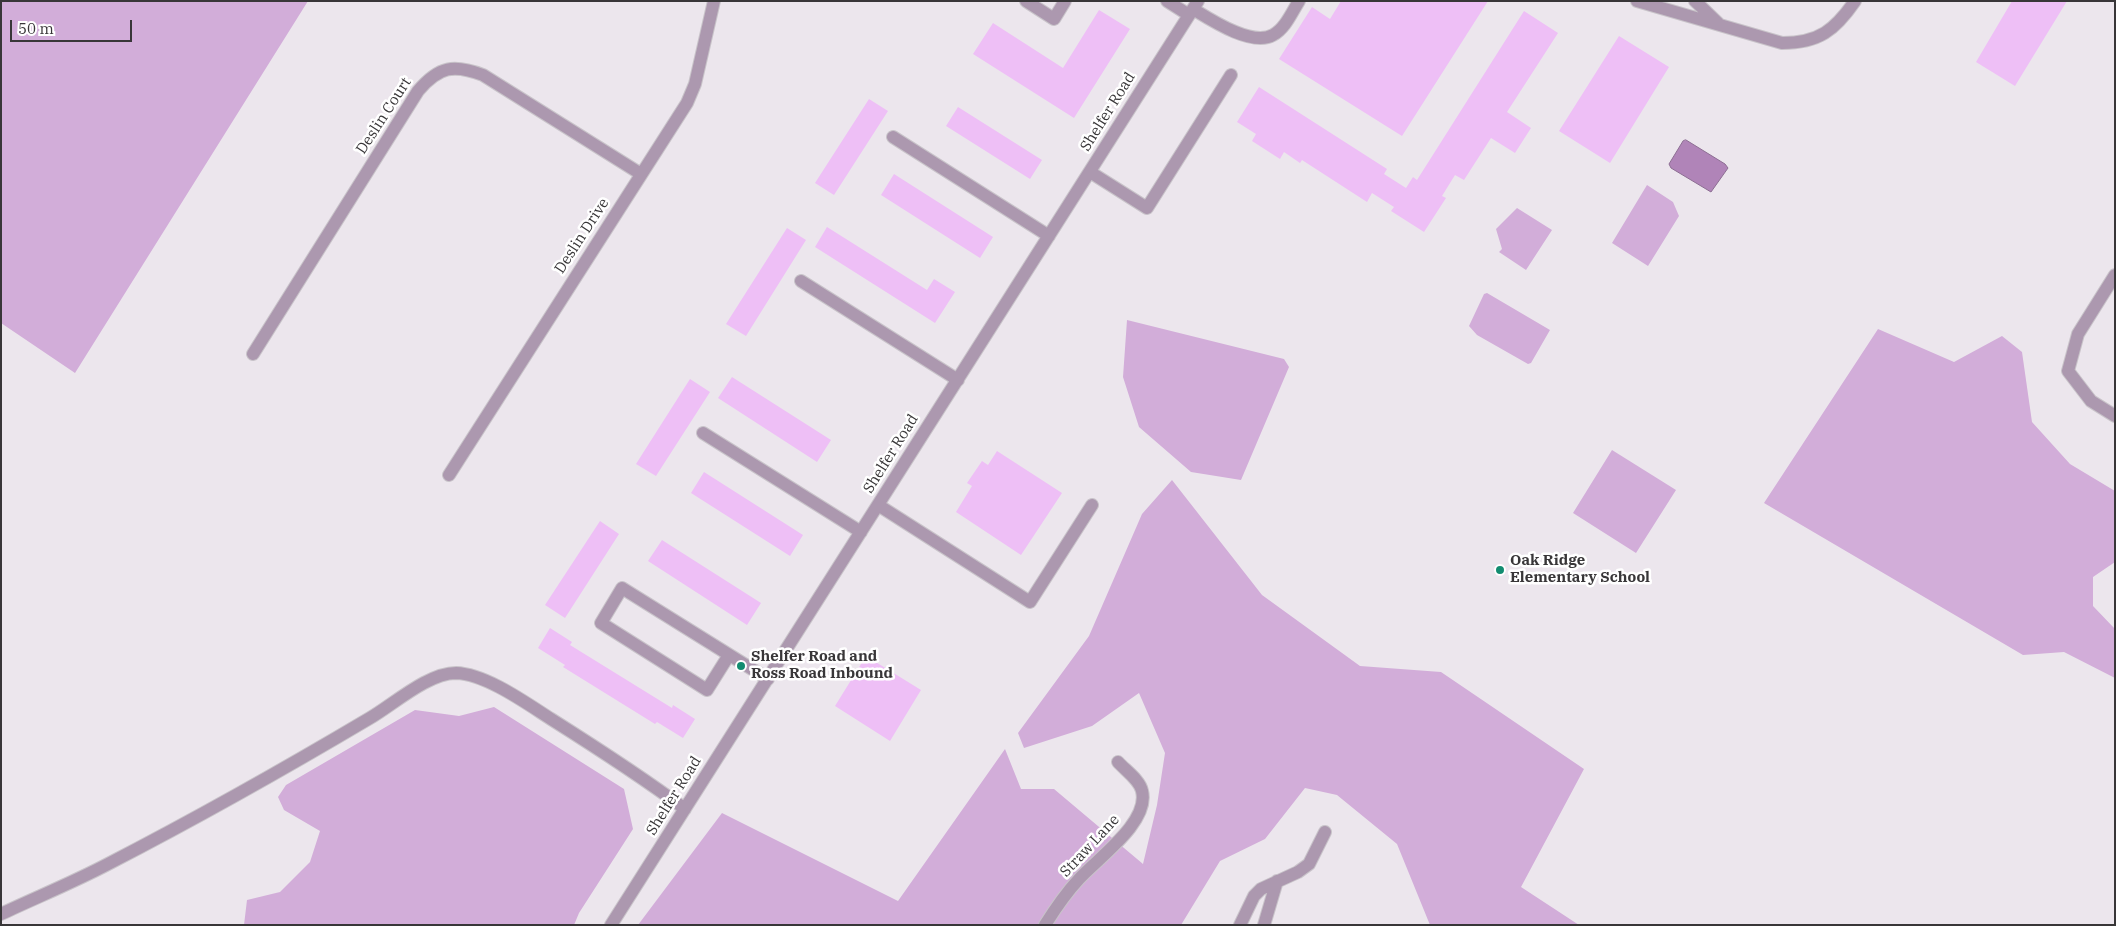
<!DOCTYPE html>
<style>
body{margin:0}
#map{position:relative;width:2116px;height:926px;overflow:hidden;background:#ece6ed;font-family:"IBM Plex Serif",serif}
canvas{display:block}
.frame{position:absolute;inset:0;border:2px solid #383638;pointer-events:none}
.scale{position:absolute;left:10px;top:20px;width:122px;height:22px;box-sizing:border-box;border:2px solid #383638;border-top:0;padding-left:6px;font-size:15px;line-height:18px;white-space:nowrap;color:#383638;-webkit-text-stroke:4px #fff;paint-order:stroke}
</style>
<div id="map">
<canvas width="2116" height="926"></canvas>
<div class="frame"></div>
<div class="scale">50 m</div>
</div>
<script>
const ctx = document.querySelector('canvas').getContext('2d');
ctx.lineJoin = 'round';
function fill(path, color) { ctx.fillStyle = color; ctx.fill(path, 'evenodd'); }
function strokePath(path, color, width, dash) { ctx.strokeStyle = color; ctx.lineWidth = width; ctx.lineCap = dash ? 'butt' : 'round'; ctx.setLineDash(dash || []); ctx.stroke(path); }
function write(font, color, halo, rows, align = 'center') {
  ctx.font = font + ' "IBM Plex Serif",serif'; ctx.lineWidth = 5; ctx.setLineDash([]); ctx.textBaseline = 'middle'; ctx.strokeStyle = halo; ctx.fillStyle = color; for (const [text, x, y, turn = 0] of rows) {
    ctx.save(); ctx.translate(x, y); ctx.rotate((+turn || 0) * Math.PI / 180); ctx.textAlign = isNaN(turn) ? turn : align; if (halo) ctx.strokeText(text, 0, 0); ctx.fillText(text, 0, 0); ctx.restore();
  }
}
fill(new Path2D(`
 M1 1H308L75 373 1 323Z
 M1647 185 1673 202 1679 216 1648 266 1612 243Z
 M1517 208 1552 230 1526 270 1499 252 1502 249 1496 229Z
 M1487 293 1550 330 1531 363 1528 364 1477 335 1469 326 1484 294Z
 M1127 320 1284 359 1289 367 1241 480 1191 472 1139 427 1123 377Z
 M1878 329 1954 362 2002 336 2022 352 2032 422 2070 464 2115 491V562L2093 577V606L2115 629V678L2064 652 2023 655 1764 503Z
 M1612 450 1676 490 1636 553 1573 513Z
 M1172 480 1262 595 1360 666 1441 672 1584 769 1521 887 1579 925H1430L1397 844 1337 795 1305 788 1265 839 1220 861 1181 925H638L722 813 898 901 1005 749 1021 789H1054L1143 864 1157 805 1165 753 1139 693 1092 726 1024 748 1018 733 1089 636 1142 514Z
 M494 707 624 789 633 829 579 913 574 925H244L247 900 280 892 310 862 320 831 284 810 278 797 286 785 415 710 459 716Z`), '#d2add9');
const water = new Path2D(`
 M1686 140 1725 164 1728 168 1711 192 1671 168 1669 164 1683 141Z`);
fill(water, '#b084b8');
strokePath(water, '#8c6d92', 1);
fill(new Path2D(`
 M1341 1H1488L1402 136 1279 59 1312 7 1330 19Z
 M2012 1H2067L2015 86 1976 62Z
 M1099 10 1130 29 1074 118 973 54 993 23 1063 68Z
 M1524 11 1558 33 1507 112 1531 128 1515 153 1491 138 1464 180 1455 175 1442 196 1446 198 1424 232 1391 211 1394 207 1372 193 1367 202 1302 160 1300 163 1284 152 1280 159 1252 141 1256 134 1237 122 1259 87 1387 169 1384 174 1406 188 1413 177 1417 180Z
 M1619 36 1669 67 1610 163 1559 131Z
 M869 99 888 111 834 195 815 183Z
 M958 107 1042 160 1030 179 946 126Z
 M894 174 993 237 980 258 881 195Z
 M827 227 927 290 934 279 955 292 935 323 815 247Z
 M787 228 806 240 746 336 726 324Z
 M732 377 831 440 817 462 718 398Z
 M690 379 710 392 656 476 636 464Z
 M997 451 1062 493 1021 555 956 512 972 486 967 483 982 461 988 465Z
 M704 472 803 535 790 556 691 493Z
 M600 521 619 534 565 618 545 605Z
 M662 540 761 603 747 625 648 561Z
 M550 628 572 642 570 645 672 708 673 705 695 719 683 738 657 722 655 724 563 667 565 665 538 648Z
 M866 656 921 690 890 741 835 706Z`), '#eebff6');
const minor = new Path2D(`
 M1026 1 1054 19 1065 1
 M1167 1 1189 15
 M1637 1 1782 43C1819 43 1835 30 1855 1
 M1695 1 1718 23
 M1193 9C1211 20 1252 47 1273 35 1285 29 1292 12 1299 1
 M893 137 1049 236
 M1090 172 1147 208 1231 75
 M2115 275 2078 334 2068 371 2091 401 2115 416
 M801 281 958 380
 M253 354 418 91C439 66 454 64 483 75L641 174
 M703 433 861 532
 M449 475 687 103 695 84 714 1
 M878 505 1030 602 1092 505
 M729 655 707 690 601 623 622 588 768 679
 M1 914C37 897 74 882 108 864 197 818 284 769 370 718 394 704 428 673 456 673 486 674 526 703 551 719 597 748 642 777 685 809
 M611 925 1198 1
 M1045 925C1055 909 1066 893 1079 879 1098 858 1150 822 1142 791 1140 780 1125 770 1118 762
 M1240 925 1254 896 1261 889 1298 872 1309 864 1325 832
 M1264 925 1277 881`);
strokePath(minor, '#c8c3c9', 14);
strokePath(minor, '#ac98af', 12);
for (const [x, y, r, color] of [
 [1500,570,5,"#128c70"],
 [741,666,5,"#128c70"]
]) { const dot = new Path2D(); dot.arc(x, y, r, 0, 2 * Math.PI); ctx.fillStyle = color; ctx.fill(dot); strokePath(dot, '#fff', 2); }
write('15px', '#383638', '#fff', [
 ["Shelfer Road",1108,112,-58],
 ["Deslin Court",384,116,-57],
 ["Deslin Drive",582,236,-57],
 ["Shelfer Road",891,454,-58],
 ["Shelfer Road",674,796,-58],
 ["Straw Lane",1090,846,-47]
]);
write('bold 15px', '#383638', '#fff', [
 ["Oak Ridge",1510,561],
 ["Elementary School",1510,578],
 ["Shelfer Road and",751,657],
 ["Ross Road Inbound",751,674]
], 'left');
</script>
